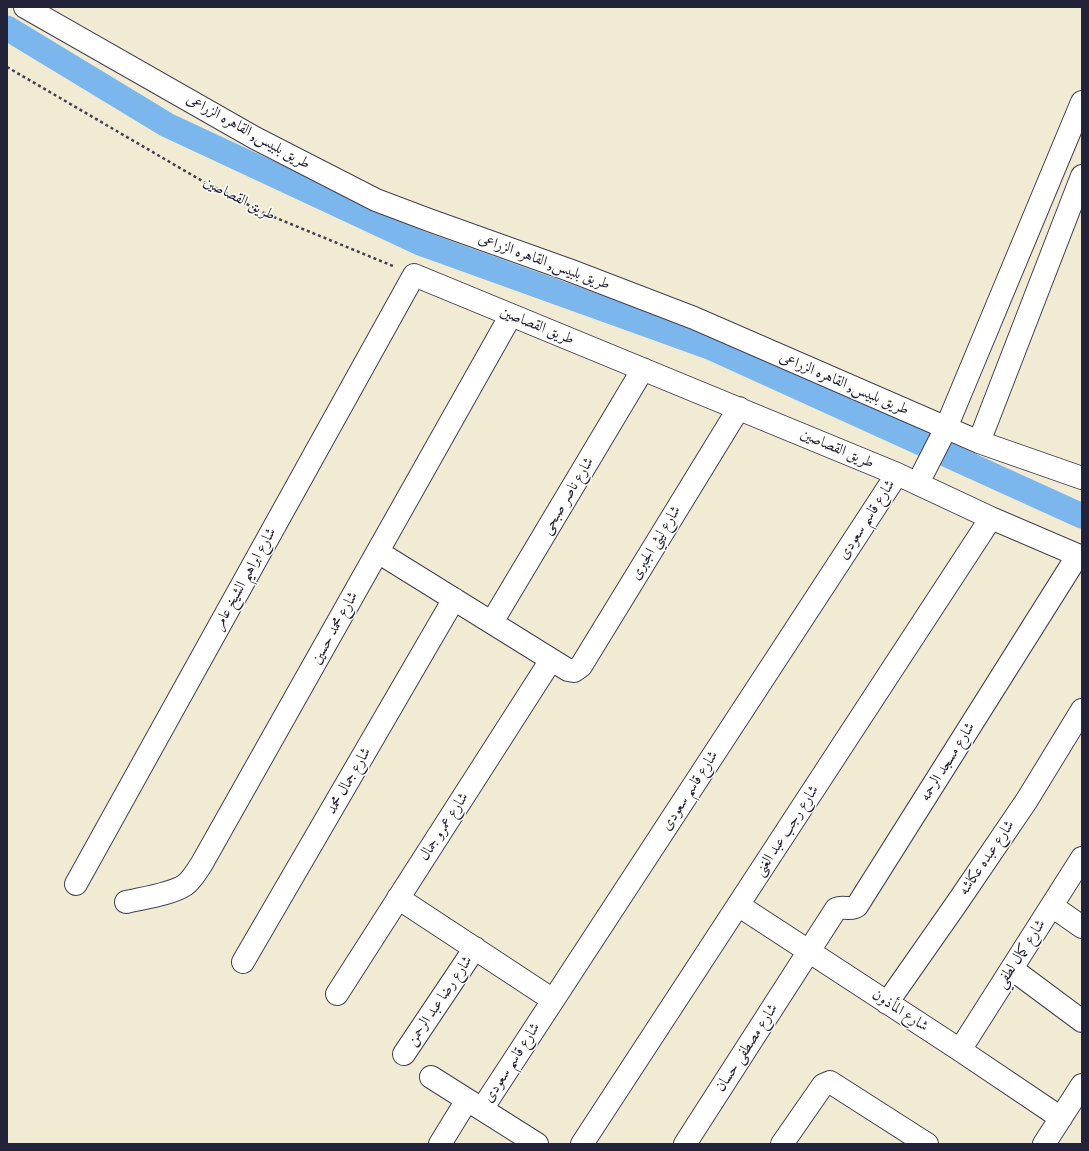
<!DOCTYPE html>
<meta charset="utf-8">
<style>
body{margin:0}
#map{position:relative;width:1089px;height:1151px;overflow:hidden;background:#f2ebd4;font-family:"IM FELL Great Primer",serif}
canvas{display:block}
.frame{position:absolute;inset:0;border:8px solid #22223b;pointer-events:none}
</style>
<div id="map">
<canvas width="1089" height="1151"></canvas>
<div class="frame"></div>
</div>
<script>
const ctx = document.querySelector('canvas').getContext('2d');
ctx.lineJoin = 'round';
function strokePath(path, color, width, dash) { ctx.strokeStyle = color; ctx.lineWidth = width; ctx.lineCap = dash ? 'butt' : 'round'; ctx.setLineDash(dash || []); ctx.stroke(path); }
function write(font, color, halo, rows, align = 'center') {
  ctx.font = font + ' "IM FELL Great Primer",Amiri,serif'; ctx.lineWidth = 3; ctx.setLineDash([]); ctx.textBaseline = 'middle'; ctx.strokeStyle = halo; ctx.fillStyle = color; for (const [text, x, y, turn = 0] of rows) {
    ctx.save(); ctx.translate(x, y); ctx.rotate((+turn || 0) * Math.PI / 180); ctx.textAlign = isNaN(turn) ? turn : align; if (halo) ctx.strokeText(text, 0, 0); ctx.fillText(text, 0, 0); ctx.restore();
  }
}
strokePath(new Path2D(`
 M7 28 167 125 420 243 712 348 1082 516`), '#7bb7ed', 25);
const minor = new Path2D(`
 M25 7 255 138 376 200 429 220 569 270 694 318 979 442 1082 478
 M979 442 1082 176
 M918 483 946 428 1082 102
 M378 552 568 670 574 671 581 666 739 408
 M492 622 643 369
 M76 884 414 275 897 474 991 518 1082 557
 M398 898 553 1000
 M126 902C143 898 172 894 185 885 192 880 196 872 201 865L511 315
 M738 905 960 1050 1061 1118
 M1052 906 1082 927
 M243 962 454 599
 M1012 969 1082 1021
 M337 994 551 660
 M887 1003 957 903 1027 800 1082 710
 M960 1050 1082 858
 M404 1054 475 948
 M431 1077 537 1144
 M482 1109 897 474
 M440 1144 467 1100
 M582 1144 991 518
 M685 1144 836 909C843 905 850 911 857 906L1078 555
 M782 1144 823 1085 830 1082 927 1144
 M1044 1144 1082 1085`);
strokePath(minor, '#414052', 24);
strokePath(new Path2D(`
 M7 67 204 182 264 213 393 266`), '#414052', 2.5, [3, 3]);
strokePath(minor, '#fff', 22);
write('15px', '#22223b', '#fdfcf7', [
 ["طريق بلبيس, القاهره الزراعى",248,132,29],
 ["طريق القصاصين",239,199,27],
 ["طريق بلبيس, القاهره الزراعى",544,262,20],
 ["طريق القصاصين",537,326,22],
 ["طريق بلبيس, القاهره الزراعى",844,384,23],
 ["طريق القصاصين",837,449,23],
 ["شارع ناصر صبحى",568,496,-59],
 ["شارع قاسم سعودى",867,520,-57],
 ["شارع ليثي الجبرى",656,543,-59],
 ["شارع ابراهيم الشيخ عامر",245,579,-61],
 ["شارع محمد حسين",335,628,-61],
 ["شارع مسجد الرحمه",948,762,-58],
 ["شارع جمال محمد",349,781,-60],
 ["شارع قاسم سعودى",690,791,-57],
 ["شارع عمرو جمال",444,827,-57],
 ["شارع رجب عبد الغنى",787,831,-57],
 ["شارع عبده عكاشه",987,858,-56],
 ["شارع كمال لطفي",1021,954,-57],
 ["شارع رضا عبد الرحمن",440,1001,-56],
 ["شارع المأذون",900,1011,33],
 ["شارع مصطفى حسان",747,1048,-57],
 ["شارع قاسم سعودى",512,1063,-57]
]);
</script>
